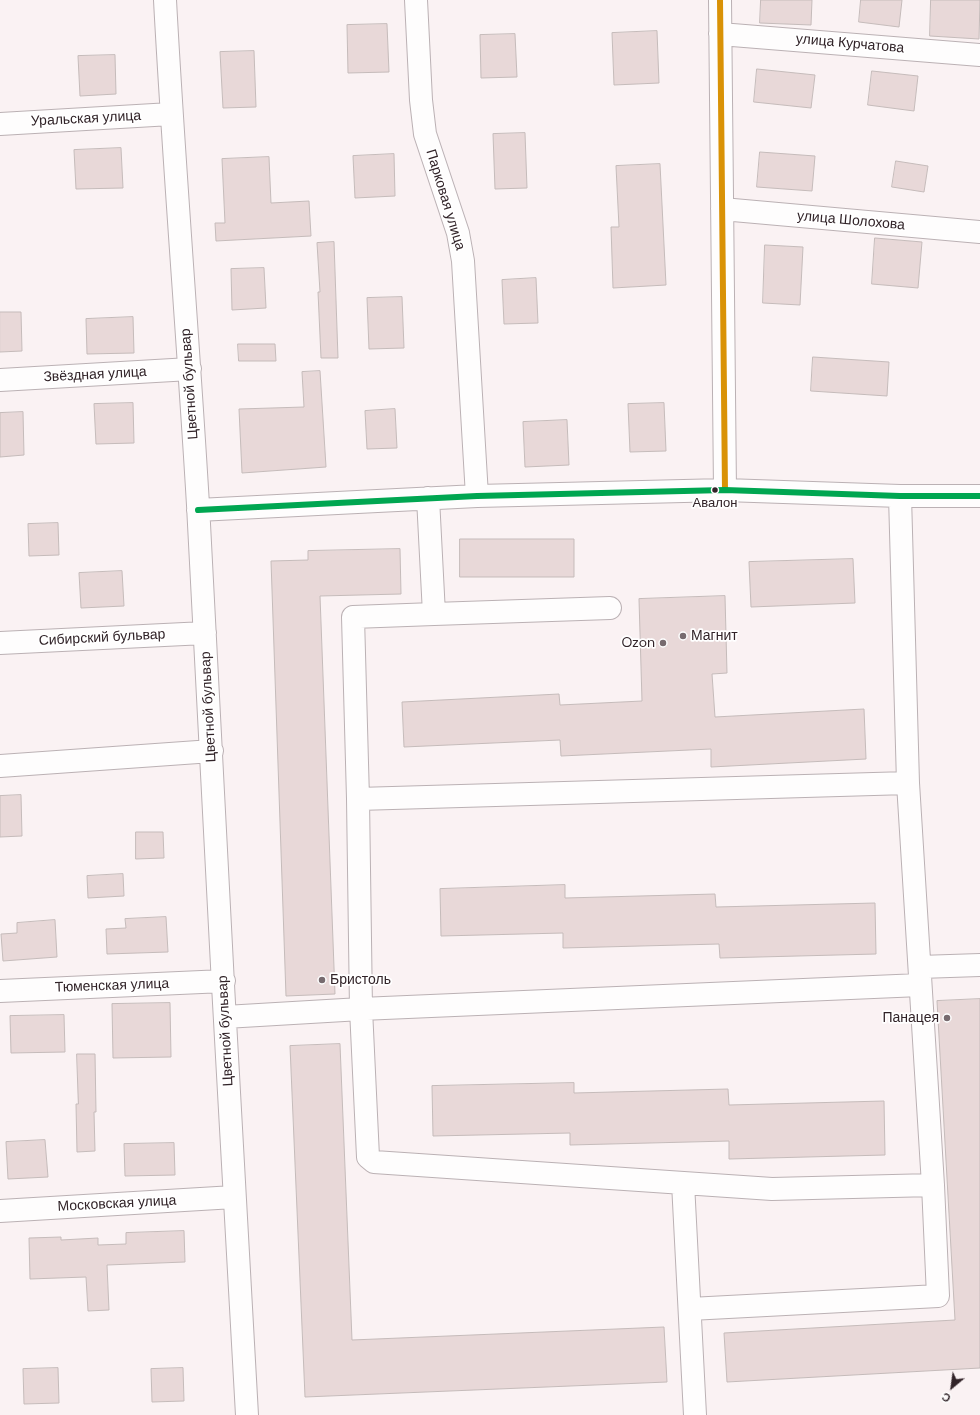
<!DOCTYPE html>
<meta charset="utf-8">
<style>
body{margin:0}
#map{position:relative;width:980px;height:1415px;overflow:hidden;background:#faf2f3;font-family:"DM Sans",sans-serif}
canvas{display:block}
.north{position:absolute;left:932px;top:1367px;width:40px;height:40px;-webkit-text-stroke:3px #fff;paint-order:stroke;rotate:209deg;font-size:11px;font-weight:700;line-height:16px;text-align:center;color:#312328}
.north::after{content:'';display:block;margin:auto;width:14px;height:18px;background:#312328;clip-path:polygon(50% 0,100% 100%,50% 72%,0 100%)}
</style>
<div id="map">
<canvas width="980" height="1415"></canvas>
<div class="north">С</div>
</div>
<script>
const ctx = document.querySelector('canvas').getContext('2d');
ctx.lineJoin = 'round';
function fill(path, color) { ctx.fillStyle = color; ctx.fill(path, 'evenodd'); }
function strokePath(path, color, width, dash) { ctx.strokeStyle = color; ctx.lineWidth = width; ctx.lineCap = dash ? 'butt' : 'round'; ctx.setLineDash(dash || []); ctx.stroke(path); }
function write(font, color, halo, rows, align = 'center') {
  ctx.font = font + ' "DM Sans",sans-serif'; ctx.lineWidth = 3.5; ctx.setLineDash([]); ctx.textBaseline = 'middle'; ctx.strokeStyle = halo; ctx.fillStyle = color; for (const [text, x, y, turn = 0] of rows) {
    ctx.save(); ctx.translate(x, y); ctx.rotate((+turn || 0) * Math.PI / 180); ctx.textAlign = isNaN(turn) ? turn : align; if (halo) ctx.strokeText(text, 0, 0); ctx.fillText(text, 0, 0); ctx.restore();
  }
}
const building = new Path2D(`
 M761 0H812L811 25 760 23Z
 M861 0H902L899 27 859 22Z
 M931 0H980L979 39 930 36Z
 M387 24 389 72 348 73 347 25Z
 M657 31 659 83 614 85 612 33Z
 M515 34 517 77 481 78 480 35Z
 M254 51 256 107 223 108 220 52Z
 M115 55 116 94 80 96 78 56Z
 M757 69 815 75 811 108 754 102Z
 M872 71 918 76 914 111 868 105Z
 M525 133 527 188 495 189 493 134Z
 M121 148 123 188 76 189 74 150Z
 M760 152 815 156 812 191 757 187Z
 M394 154 395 196 355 198 353 156Z
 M269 157 271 203 309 201 311 236 216 241 215 223H225L222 159Z
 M896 161 928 166 924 192 892 187Z
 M660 164 666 285 613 288 611 227H619L616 166Z
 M875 238 922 242 918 288 872 284Z
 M334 242 338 358H321L318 292H320L317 243Z
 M765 245 803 247 800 305 763 303Z
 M264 268 266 308 232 310 231 269Z
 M536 278 538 323 504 324 502 280Z
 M402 297 404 348 369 349 367 298Z
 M0 312H21L22 351 0 352Z
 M133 317 134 353 87 354 86 319Z
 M238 344H275L276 361H239Z
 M813 357 889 362 887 396 811 391Z
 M320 371 326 467 242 473 239 409 304 407 302 372Z
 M133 403 134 443 96 444 94 404Z
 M664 403 666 451 630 452 628 404Z
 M395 409 397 448 367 449 365 411Z
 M23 412 24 455 0 457V413Z
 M567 420 569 465 525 467 523 422Z
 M58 523 59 555 29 556 28 524Z
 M460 539H574V577H460Z
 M400 549 401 594 320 596 335 994 286 996 271 561 308 560V551Z
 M853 559 855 603 751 607 749 562Z
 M122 571 124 606 81 608 79 573Z
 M725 596 727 673 712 674 715 717 864 709 866 759 711 767V749L561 756 560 740 404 747 402 702 559 694 560 705 642 701 639 599Z
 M21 795 22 836 0 837V796Z
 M136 832H163L164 858 136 859Z
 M123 874 124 896 88 898 87 876Z
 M565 885V898L715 894 716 907 875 903 876 954 720 958 719 944 563 948V933L441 936 440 889Z
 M166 917 168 952 107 954 106 929 126 928 125 919Z
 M55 920 57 957 3 961 1 934 17 933V923Z
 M980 999V1368L727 1382 724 1333 955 1320 937 1001Z
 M170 1003 171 1057 113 1058 112 1004Z
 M64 1015 65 1052 11 1053 10 1016Z
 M340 1044 352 1340 664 1327 667 1382 305 1397 290 1046Z
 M77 1054H95L96 1112H94L95 1151 77 1152 76 1104H78Z
 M574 1083V1093L728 1089 729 1105 884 1101 885 1155 729 1159V1141L570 1145V1133L433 1136 432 1086Z
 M45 1140 48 1177 8 1179 6 1142Z
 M174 1143 175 1175 125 1176 124 1144Z
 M184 1231 185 1262 107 1265 109 1310 88 1311 86 1277 30 1279 29 1238 61 1237V1240L98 1238V1245L126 1244V1233Z
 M58 1368 59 1403 24 1404 23 1369Z
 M183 1368 184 1401 152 1402 151 1369Z`);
fill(building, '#e8d8d8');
strokePath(building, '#c5bbba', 1);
const minor = new Path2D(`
 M165 0C174 168 188 336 198 505 215 808 228 1112 247 1415
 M416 0 421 100 425 134 458 233 463 261 477 496
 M720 0 725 490
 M720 34 980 55
 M0 124 171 114
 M722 209 980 232
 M0 380 190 369
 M428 498 434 614 353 617 358 799 361 1009 368 1157 374 1162 772 1189 933 1185
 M198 510 477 496 725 490 900 496H980
 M434 614 610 608
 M0 643 205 633
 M0 766 212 751
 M358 799 908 783
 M920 967 980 965
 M0 991 224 981
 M225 1017 361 1009 920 985
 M683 1183 695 1415
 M0 1211 234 1197
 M690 1309 938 1296 933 1185 908 783 900 496`);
strokePath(minor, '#bbb1b4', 24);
strokePath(minor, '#fefdfd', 22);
strokePath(new Path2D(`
 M720 0 725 490`), '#d99206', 6);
strokePath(new Path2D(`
 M198 510 477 496 725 490 900 496H980`), '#00a651', 6);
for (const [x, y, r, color] of [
 [715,490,3.5,"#312328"],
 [683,636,4,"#776b6f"],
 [663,643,4,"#776b6f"],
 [322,980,4,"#776b6f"],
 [947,1018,4,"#776b6f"]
]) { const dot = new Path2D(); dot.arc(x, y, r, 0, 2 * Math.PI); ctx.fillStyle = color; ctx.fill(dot); strokePath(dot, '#fff', 1.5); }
write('13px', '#312328', '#fff', [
 ["Авалон",715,504]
]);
write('14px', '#312328', '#fff', [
 ["улица Курчатова",850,44,5],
 ["Уральская улица",86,119,-3],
 ["Парковая улица",445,200,73],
 ["улица Шолохова",851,221,5],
 ["Звёздная улица",95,375,-3],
 ["Цветной бульвар",190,384,-94],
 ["Сибирский бульвар",102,638,-3],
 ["Цветной бульвар",209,707,-93],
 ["Тюменская улица",112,986,-2],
 ["Цветной бульвар",226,1031,-93],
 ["Московская улица",117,1204,-3]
]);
write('14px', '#312328', '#fff', [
 ["Магнит",691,636],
 ["Ozon",655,643,"right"],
 ["Бристоль",330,980],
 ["Панацея",939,1018,"right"]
], 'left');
</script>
